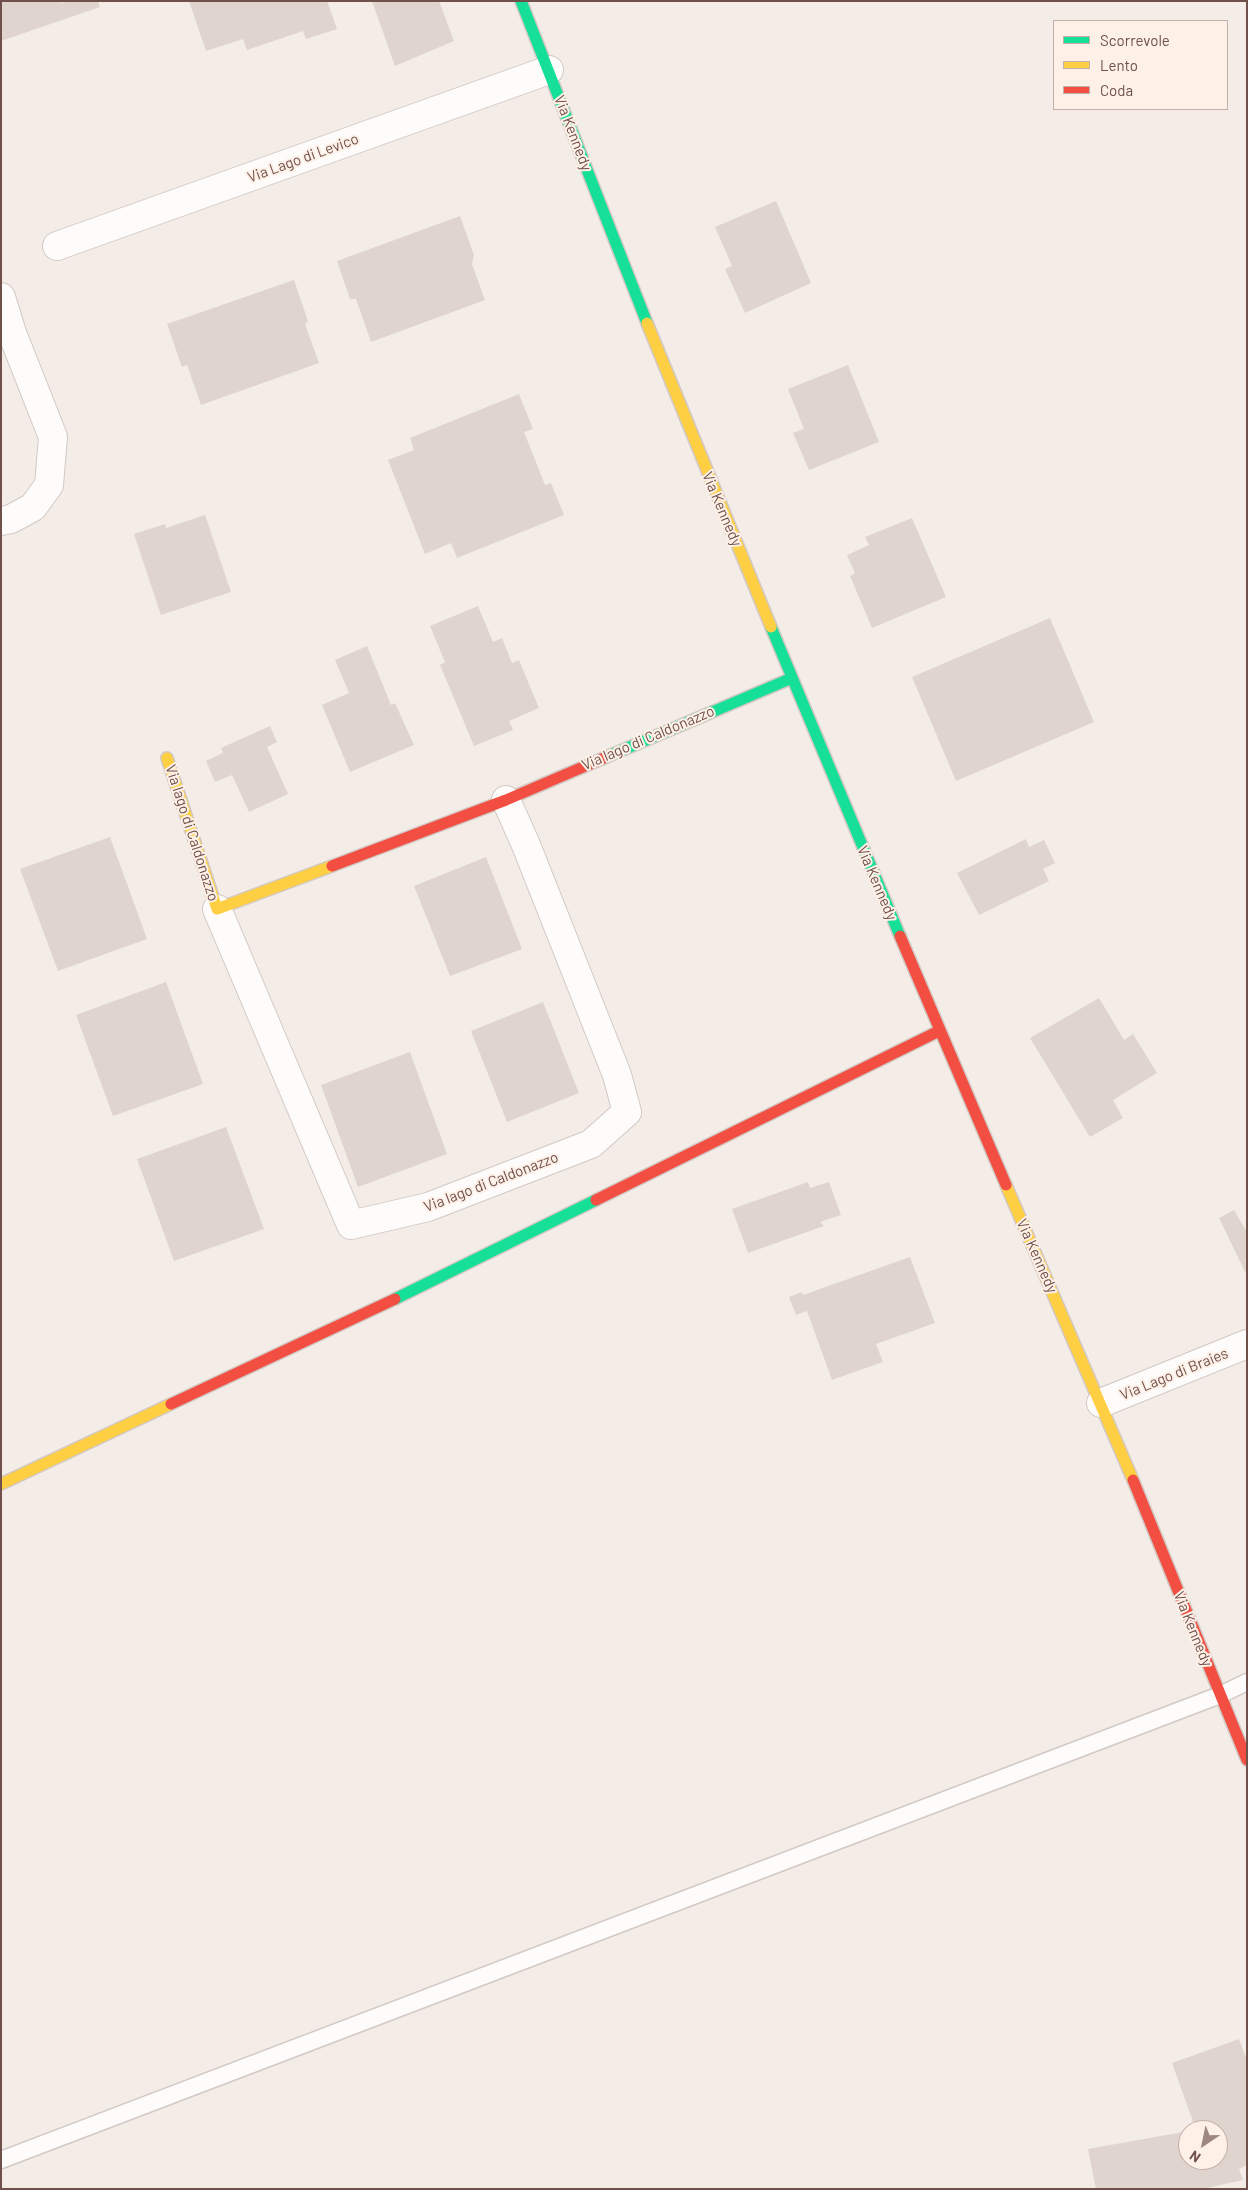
<!DOCTYPE html>
<style>
body{margin:0}
#map{position:relative;width:1248px;height:2190px;overflow:hidden;background:#f4ede7;font-family:Barlow,sans-serif}
canvas{display:block}
.frame{position:absolute;inset:0;border:2px solid #6f504a;pointer-events:none}
.legend{position:absolute;left:1053px;top:20px;width:175px;height:90px;box-sizing:border-box;background:#fdf0e7;border:1px solid #c4b0a8;margin:0;padding:6px 9px;list-style:none;font-size:15px;color:#6f504a}
.legend li{display:flex;align-items:center;gap:10px;height:25px}
.legend b{width:25px;border:1px solid #c4b0a8}
.north{position:absolute;left:1178px;top:2120px;width:50px;height:50px;box-sizing:border-box;background:#fdf0e7;border:1px solid #c4b0a8;border-radius:50%;rotate:214deg;font-size:14px;font-weight:700;line-height:20px;text-align:center;color:#6f504a}
.north::after{content:'';display:block;margin:auto;width:18px;height:22px;background:#9e8781;clip-path:polygon(50% 0,100% 100%,50% 72%,0 100%)}
</style>
<div id="map">
<canvas width="1248" height="2190"></canvas>
<div class="frame"></div>
<ul class="legend">
<li><b style="height:6px;background:#16e098"></b>Scorrevole</li>
<li><b style="height:6px;background:#ffcf43"></b>Lento</li>
<li><b style="height:6px;background:#f24e42"></b>Coda</li>
</ul>
<div class="north">N</div>
</div>
<script>
const ctx = document.querySelector('canvas').getContext('2d');
ctx.lineJoin = 'round';
function fill(path, color) { ctx.fillStyle = color; ctx.fill(path, 'evenodd'); }
function strokePath(path, color, width, dash) { ctx.strokeStyle = color; ctx.lineWidth = width; ctx.lineCap = dash ? 'butt' : 'round'; ctx.setLineDash(dash || []); ctx.stroke(path); }
function write(font, color, halo, rows, align = 'center') {
  ctx.font = font + ' Barlow,sans-serif'; ctx.lineWidth = 4; ctx.setLineDash([]); ctx.textBaseline = 'middle'; ctx.strokeStyle = halo; ctx.fillStyle = color; for (const [text, x, y, turn = 0] of rows) {
    ctx.save(); ctx.translate(x, y); ctx.rotate((+turn || 0) * Math.PI / 180); ctx.textAlign = isNaN(turn) ? turn : align; if (halo) ctx.strokeText(text, 0, 0); ctx.fillText(text, 0, 0); ctx.restore();
  }
}
fill(new Path2D(`
 M1 1H60L61 3 67 1H98L100 7 1 41Z
 M189 1H327L337 29 306 39 303 31 247 50 243 39 206 51Z
 M372 1H439L454 41 395 66Z
 M776 201 811 283 745 313 725 269 732 266 715 227Z
 M460 216 474 255 472 264 485 300 371 342 356 299H350L337 261Z
 M294 280 308 321 305 324 319 363 201 405 187 365 182 367 167 324Z
 M848 365 879 442 809 470 793 433 804 429 788 389Z
 M519 394 533 429 524 432 545 485 551 483 564 515 457 558 451 543 425 554 388 460 414 450 410 438Z
 M205 515 231 592 161 615 134 534 165 524 166 528Z
 M912 518 946 597 872 628 850 576 855 573 847 555 869 545 865 537Z
 M478 606 493 642 502 638 512 663 519 660 539 708 509 721 513 730 474 746 440 665 445 662 430 626Z
 M1050 618 1094 722 956 781 912 677Z
 M367 646 391 705 395 703 414 745 350 772 322 705 349 693 335 660Z
 M270 726 277 742 267 747 288 794 249 812 232 775 215 782 206 761 223 753 221 748Z
 M110 837 147 939 58 971 20 869Z
 M1026 839 1029 847 1044 840 1055 863 1043 869 1049 881 979 915 957 873Z
 M486 857 522 949 450 976 414 886Z
 M166 982 203 1084 113 1116 76 1015Z
 M1099 998 1124 1040 1133 1034 1157 1073 1113 1100 1123 1118 1090 1137 1030 1038Z
 M543 1002 579 1093 507 1122 471 1031Z
 M410 1052 447 1154 358 1187 321 1085Z
 M226 1127 264 1229 174 1261 137 1159Z
 M808 1182 810 1188 829 1182 841 1215 820 1222 824 1226 748 1253 732 1209Z
 M1234 1210 1247 1232V1276L1219 1218Z
 M910 1257 935 1323 876 1344 883 1362 832 1380 807 1311 796 1315 789 1297 802 1292 803 1295Z
 M1239 2039 1247 2060V2165L1239 2169 1243 2180 1203 2189H1096L1088 2149 1183 2132 1188 2141V2160H1218V2130H1196L1172 2063Z`), '#e0d4cf');
const lane = new Path2D(`
 M1 2160 1220 1695 1247 1682`);
const street = new Path2D(`
 M57 246 549 70
 M1 297 12 333 53 437 49 485 33 507 11 519 1 521
 M217 909 351 1225 428 1207 591 1144 627 1112 617 1075 526 845 506 800
 M1101 1403 1247 1344`);
const fast = new Path2D(`
 M521 1 647 323
 M771 627 900 936
 M604 758 792 678
 M395 1299 596 1200`);
const slow = new Path2D(`
 M647 323 771 627
 M167 758 217 909 332 866
 M1006 1185 1133 1480
 M1 1484 171 1404`);
const jam = new Path2D(`
 M332 866 506 800 604 758
 M900 936 1006 1185
 M596 1200 939 1031
 M171 1404 395 1299
 M1133 1480 1247 1760`);
strokePath(lane, '#d2c8c4', 19);
strokePath(street, '#d2c8c4', 30);
strokePath(fast, '#d2c8c4', 14);
strokePath(slow, '#d2c8c4', 14);
strokePath(jam, '#d2c8c4', 14);
strokePath(lane, '#fdfcfb', 16);
strokePath(street, '#fdfcfb', 28);
strokePath(fast, '#16e098', 11);
strokePath(slow, '#ffcf43', 11);
strokePath(jam, '#f24e42', 11);
write('15px', '#6f504a', '#fdf0e7', [
 ["Via Kennedy",573,133,69],
 ["Via Lago di Levico",303,158,-20],
 ["Via Kennedy",722,509,67],
 ["Via lago di Caldonazzo",648,738,-23],
 ["Via lago di Caldonazzo",192,833,72],
 ["Via Kennedy",877,883,67],
 ["Via lago di Caldonazzo",491,1182,-21],
 ["Via Kennedy",1037,1256,66],
 ["Via Lago di Braies",1174,1374,-22],
 ["Via Kennedy",1193,1629,68]
]);
</script>
